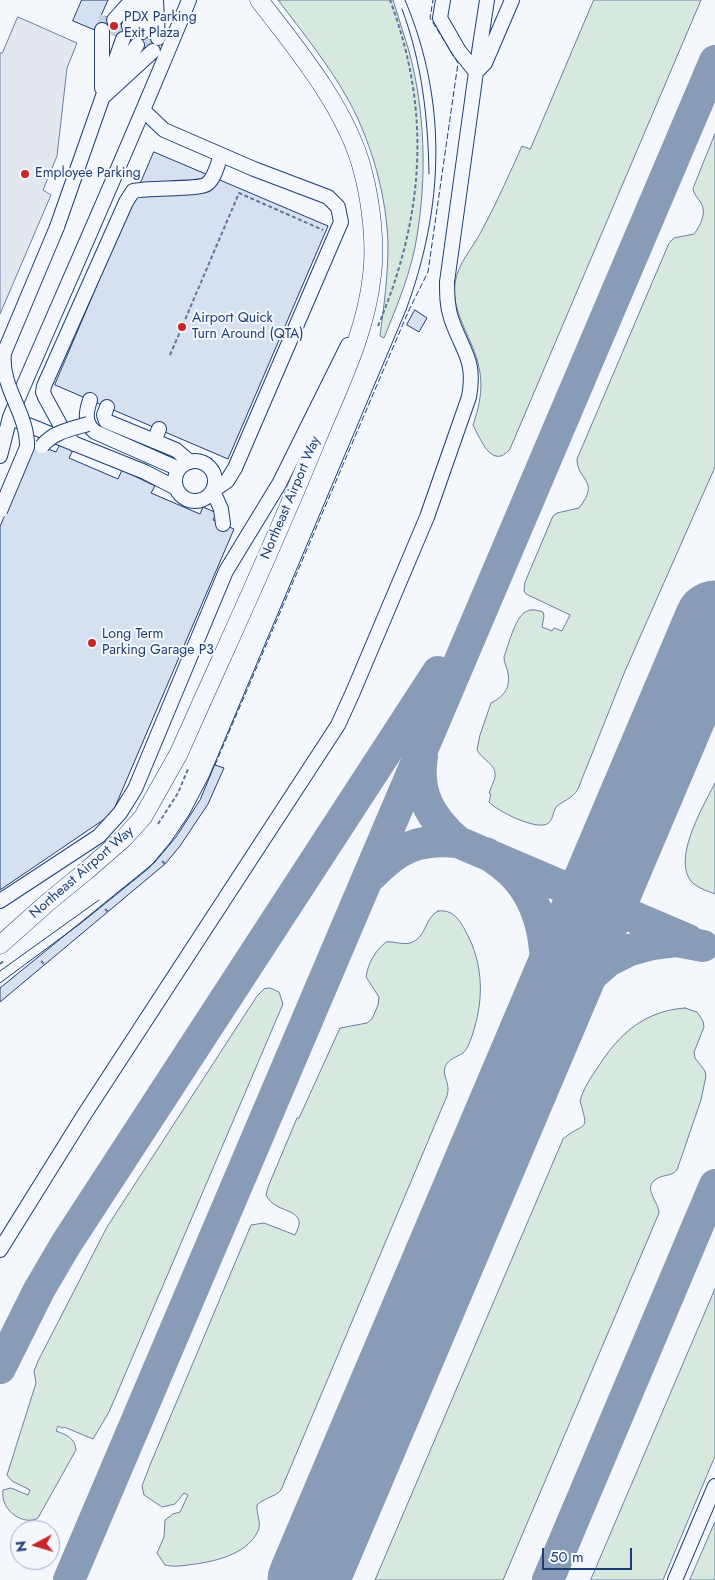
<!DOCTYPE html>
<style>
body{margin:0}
#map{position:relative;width:715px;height:1580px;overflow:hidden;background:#f4f7fb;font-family:Jost,sans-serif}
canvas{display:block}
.north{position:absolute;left:10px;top:1520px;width:50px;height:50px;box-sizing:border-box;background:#f4f7fb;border:1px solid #9eadc5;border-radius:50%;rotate:264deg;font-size:14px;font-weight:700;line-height:20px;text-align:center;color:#1d3f73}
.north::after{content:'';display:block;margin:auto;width:18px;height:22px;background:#c62828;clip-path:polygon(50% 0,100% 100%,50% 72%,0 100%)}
.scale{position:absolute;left:542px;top:1548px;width:90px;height:22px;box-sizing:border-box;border:2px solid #1d3f73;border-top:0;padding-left:6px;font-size:15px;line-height:18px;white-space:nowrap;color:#1d3f73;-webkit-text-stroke:4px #f4f7fb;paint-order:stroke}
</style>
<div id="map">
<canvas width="715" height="1580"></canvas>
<div class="north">N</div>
<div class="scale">50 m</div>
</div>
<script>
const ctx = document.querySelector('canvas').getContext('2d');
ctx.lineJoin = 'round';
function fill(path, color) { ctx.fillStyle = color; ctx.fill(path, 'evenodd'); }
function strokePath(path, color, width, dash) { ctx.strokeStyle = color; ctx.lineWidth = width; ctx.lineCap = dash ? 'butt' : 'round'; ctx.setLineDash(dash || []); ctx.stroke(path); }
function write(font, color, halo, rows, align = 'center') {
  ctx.font = font + ' Jost,sans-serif'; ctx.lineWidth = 4; ctx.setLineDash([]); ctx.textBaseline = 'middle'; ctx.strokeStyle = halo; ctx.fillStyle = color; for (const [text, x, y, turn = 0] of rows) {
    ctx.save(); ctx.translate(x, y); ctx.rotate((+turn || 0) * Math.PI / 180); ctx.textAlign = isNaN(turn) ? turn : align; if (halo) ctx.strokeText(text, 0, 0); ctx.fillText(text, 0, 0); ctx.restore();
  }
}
const green = new Path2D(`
 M278 0H393C398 17 404 34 409 51 425 110 427 176 417 236 412 270 397 306 384 338L380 336C384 306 388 275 388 245 387 198 372 144 350 103 330 66 303 33 278 0Z
 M594 0H701L510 449C492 471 480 438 473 425 484 393 484 372 470 341 462 323 452 303 455 283 458 263 472 249 481 232 496 204 509 175 522 146L530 149Z
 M715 134V467L625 671 578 789C572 799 564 800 556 807 553 812 553 821 547 824 535 830 497 811 489 802L491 794 489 793C491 787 494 782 495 777 497 764 482 760 477 750L480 735 491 703C503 697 511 688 508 673 507 667 504 664 504 657 508 646 515 619 524 613 530 608 536 610 543 612L544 616 542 627 552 631 554 628 562 631 570 615 526 594 524 591 525 582 553 516 557 513 579 508C601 480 577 481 577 459L669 243 674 238 694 234C700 226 707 213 701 203 698 198 694 195 693 189Z
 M715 783V894C708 891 700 889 694 884 669 863 704 805 715 783Z
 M438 911C453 909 460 920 466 932 484 965 484 1001 472 1036 470 1041 468 1049 463 1053 457 1057 448 1059 445 1067 442 1077 451 1083 447 1096L281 1490C275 1497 264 1498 257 1505 256 1513 262 1524 258 1531 246 1556 212 1562 188 1565 180 1566 172 1567 165 1565L157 1553 164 1537 165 1520 173 1514 180 1512 188 1495 184 1493 175 1504 162 1507 144 1495 142 1486 150 1465 251 1225 264 1223 295 1235C311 1206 276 1216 266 1195L268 1187 297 1118H299L340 1028 367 1023 372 1019 378 1005 379 997 366 977C368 963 375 951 386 942 394 941 402 945 410 943 427 938 424 918 438 911Z
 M270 988 279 992 283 1004 109 1412 93 1439 64 1427 62 1428 58 1426 56 1431C67 1435 75 1438 76 1450L38 1518C25 1526 0 1512 3 1490L11 1488 28 1495 30 1490 12 1481 7 1475 36 1383 34 1371 38 1361 107 1227 257 996 264 989Z
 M685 1008 697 1012 703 1021 704 1027 694 1052 695 1058 705 1071 706 1076 701 1100 677 1170C671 1177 662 1174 655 1180 643 1189 659 1202 659 1213L503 1580H375L563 1139C584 1121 590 1134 580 1101 583 1089 591 1077 598 1067 619 1034 644 1011 685 1008Z
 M715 1289V1456L663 1580H591Z
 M715 1522V1580H690Z`);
fill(green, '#d7e8df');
strokePath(green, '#687fa3', 1);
const parking = new Path2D(`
 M18 17 77 43 67 68 57 156 43 190 51 195 0 314V53H2Z`);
fill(parking, '#e3e8f0');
strokePath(parking, '#687fa3', 1);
strokePath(new Path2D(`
 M422 756C416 793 430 818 458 842
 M486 853C497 860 507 867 516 877 545 909 550 958 543 1000 540 1018 535 1037 530 1056L561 1010 583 983 608 961 630 950 652 944 676 941 703 946
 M371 876C398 848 418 838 458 842L688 940
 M0 1368 39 1290 66 1244 438 672
 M69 1580 715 61
 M295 1580 331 1525
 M548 1580 715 1185`), '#889bb7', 32);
strokePath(new Path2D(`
 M308 1580 715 621`), '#889bb7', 81);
const building = new Path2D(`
 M82 0H108L100 18 103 19 104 16 160 39 155 52 100 29 102 25 98 24 95 30 73 21Z
 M154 152 328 226 228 459 55 385Z
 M415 310 427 318 419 332 407 325Z
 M35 444 56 452 60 444 73 450 69 458 118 479 122 470 155 486 151 493 200 514 203 507 217 513 213 520 234 529 112 814 0 890V527Z
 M215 765 224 768 208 804 180 846 165 864 0 1002V988L155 862 176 837 200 800Z`);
fill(building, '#d5e0f0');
strokePath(building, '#1d3f73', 1);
strokePath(new Path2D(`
 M102 30 107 17
 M116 36 121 23
 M131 42 136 29
 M145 48 150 35`), '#c9d2e0', 14, [14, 7]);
const minor = new Path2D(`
 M156 0 158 38
 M443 0 440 18 459 51 476 72 487 0
 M114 20 132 0
 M129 26 142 0
 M102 30V88
 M142 32 149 0
 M115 79 137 45
 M104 96 153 51
 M144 111 164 130 254 169 328 197 338 207 341 222 235 468 227 481 214 490
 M57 227 123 39
 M90 400C86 412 84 423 95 432L179 469
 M107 407 104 415 106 421 176 450 190 462
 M13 419 145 472 176 488
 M154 441 159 429
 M74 444 63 430 45 397 43 392 44 386 126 202 133 191C149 187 199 190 207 184 215 178 218 163 221 155
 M0 456 10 417C70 278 132 140 189 0
 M175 481a20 20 0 1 1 40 0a20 20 0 1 1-40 0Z
 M213 491 221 509 223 524
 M0 901 99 836 120 813 135 789 226 571 279 484 348 345
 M0 1250 84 1115 338 725 353 692 427 517 469 397C476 359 462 351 451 318 447 306 447 294 447 282L476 72 485 63 512 0
 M675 1580 715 1486`);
const major = new Path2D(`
 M0 945 47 903 86 871 124 838 143 817 179 753C225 649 274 545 317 439 339 386 366 333 372 275 376 245 371 202 363 172 348 111 298 50 259 0`);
strokePath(minor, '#1d3f73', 16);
strokePath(major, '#1d3f73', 19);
strokePath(new Path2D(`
 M378 326C424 217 432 112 390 0
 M170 355 239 193 323 230
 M158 824 178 793 188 769
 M162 861 165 864
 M105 909 108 912
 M41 961 45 965
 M0 964 5 960`), '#5e769c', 2, [4, 2.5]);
strokePath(minor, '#f4f7fb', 14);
strokePath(major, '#f4f7fb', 18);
strokePath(new Path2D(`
 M402 9C422 63 428 117 429 174
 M0 971 99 900
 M0 983 81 923 149 868 170 843 189 815 209 777 406 310C444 207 448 102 405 0`), '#1d3f73', 1);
const minorBridge = new Path2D(`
 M42 446C53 432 71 429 88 424
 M0 511 27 447C28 413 0 387 4 353L57 227`);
strokePath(minorBridge, '#1d3f73', 16, []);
strokePath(minorBridge, '#f4f7fb', 14);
strokePath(new Path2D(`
 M215 765 409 310 428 272 458 63 430 18 433 0`), '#1d3f73', 1, [6, 2.5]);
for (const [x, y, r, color] of [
 [114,26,5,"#c62828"],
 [25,174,5,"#c62828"],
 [182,327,5,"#c62828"],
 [92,643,5,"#c62828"]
]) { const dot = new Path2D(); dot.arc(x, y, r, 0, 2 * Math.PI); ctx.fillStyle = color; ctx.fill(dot); strokePath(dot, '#f4f7fb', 2); }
write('14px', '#1d3f73', '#f4f7fb', [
 ["PDX Parking",124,18],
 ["Exit Plaza",124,34],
 ["Employee Parking",35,174],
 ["Airport Quick",192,319],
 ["Turn Around (QTA)",192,335],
 ["Long Term",102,635],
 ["Parking Garage P3",102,651]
], 'left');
write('14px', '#1d3f73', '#f4f7fb', [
 ["Northeast Airport Way",291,498,-67],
 ["Northeast Airport Way",82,873,-41]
]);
</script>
